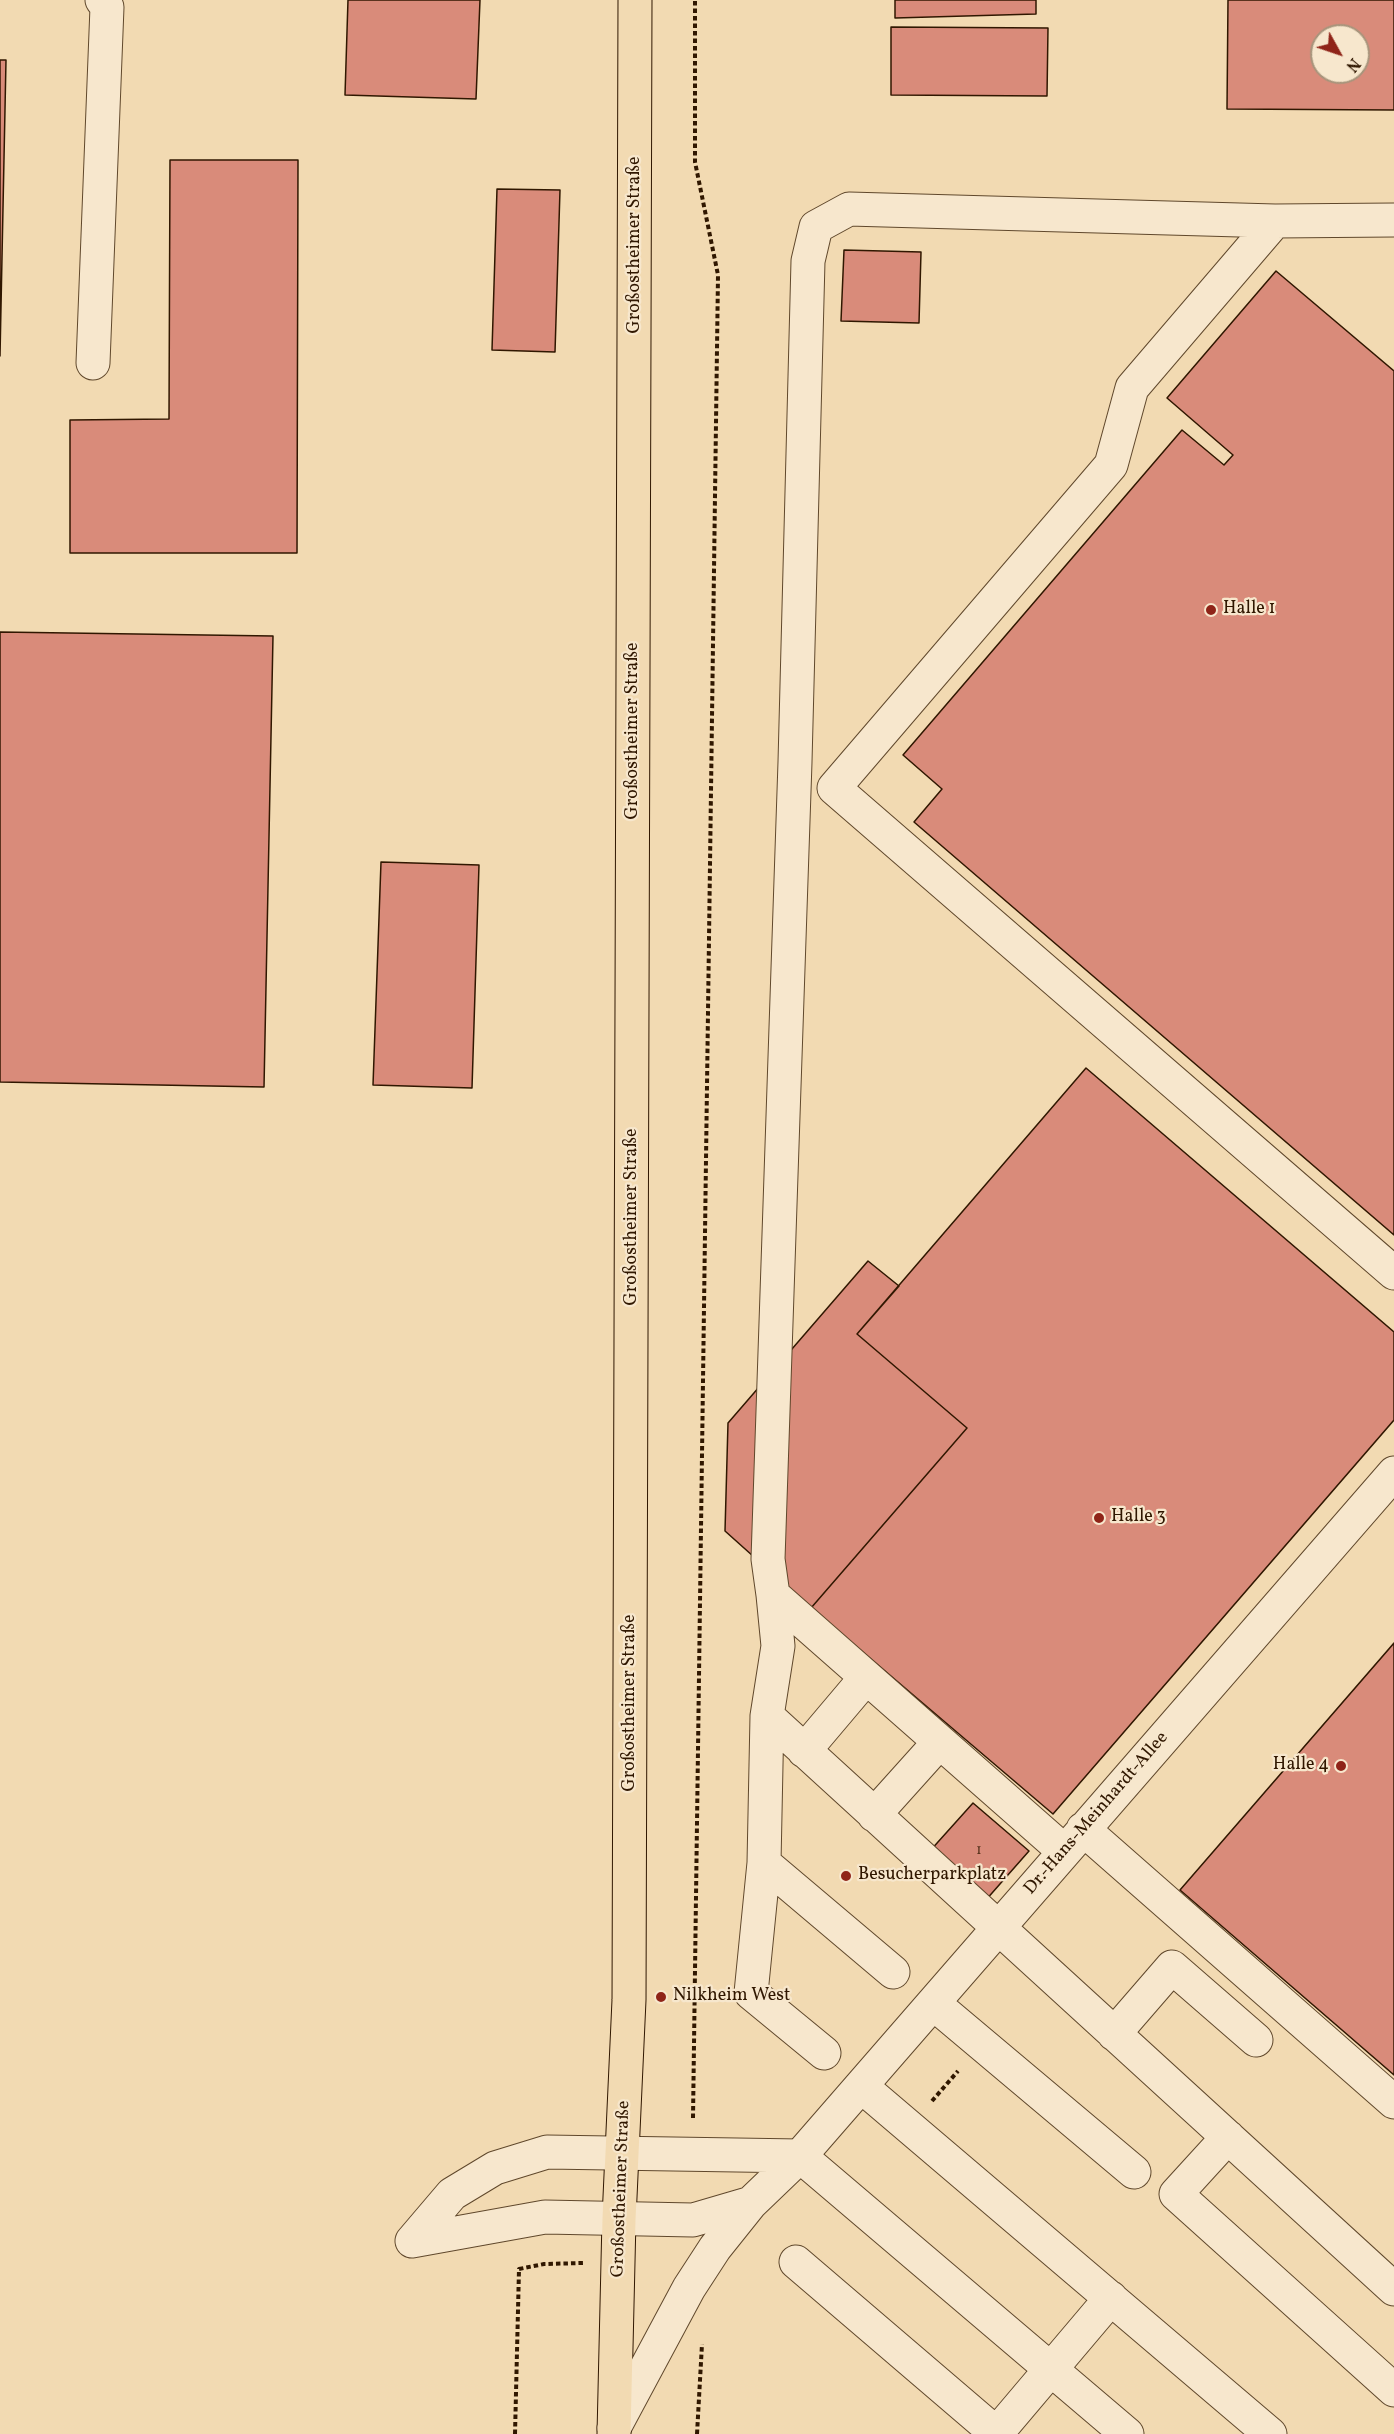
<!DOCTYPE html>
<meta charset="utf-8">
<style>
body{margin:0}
#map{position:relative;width:1394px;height:2434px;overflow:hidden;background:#f2dab2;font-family:Vollkorn,serif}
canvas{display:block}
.north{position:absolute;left:1310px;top:24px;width:60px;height:60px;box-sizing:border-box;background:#f7e7cd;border:2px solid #a7947b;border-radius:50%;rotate:130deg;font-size:16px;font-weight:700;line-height:24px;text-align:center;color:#301700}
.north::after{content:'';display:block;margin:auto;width:21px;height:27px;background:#8f2418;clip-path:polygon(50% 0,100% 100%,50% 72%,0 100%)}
</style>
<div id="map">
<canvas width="1394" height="2434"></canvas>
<div class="north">N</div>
</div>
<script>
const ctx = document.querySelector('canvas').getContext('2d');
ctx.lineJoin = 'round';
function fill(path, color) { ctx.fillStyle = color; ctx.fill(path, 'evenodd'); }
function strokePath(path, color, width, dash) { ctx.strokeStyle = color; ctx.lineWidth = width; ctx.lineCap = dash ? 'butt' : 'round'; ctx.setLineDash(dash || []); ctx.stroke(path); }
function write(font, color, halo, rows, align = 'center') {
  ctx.font = font + ' Vollkorn,serif'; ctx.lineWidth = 4.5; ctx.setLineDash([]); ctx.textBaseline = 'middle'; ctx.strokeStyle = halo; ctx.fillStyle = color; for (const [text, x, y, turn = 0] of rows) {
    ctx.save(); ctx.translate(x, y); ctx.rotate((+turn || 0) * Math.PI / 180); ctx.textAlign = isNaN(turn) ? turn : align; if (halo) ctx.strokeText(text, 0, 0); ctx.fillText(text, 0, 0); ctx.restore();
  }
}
const building = new Path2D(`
 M348 0H480L476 99 345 95Z
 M895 0H1036V14L895 18Z
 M1228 0H1394V110L1227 109ZM1322 36H1358V72H1322Z
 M891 27 1048 28 1047 96 891 95Z
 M0 60H6L0 356Z
 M170 160H298L297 553H70V420L169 419Z
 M497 189 560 190 555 352 492 350Z
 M844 250 921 252 919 323 841 321Z
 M1276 271 1394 371V1235L914 822 942 789 903 755 1182 430 1224 465 1233 455 1167 398Z
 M0 632 273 636 264 1087 0 1082Z
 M381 862 479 865 472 1088 373 1085Z
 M1086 1068 1394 1332V1420L1053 1814 811 1608 967 1428 857 1334Z
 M868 1261 899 1286 857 1334 967 1428 811 1608 725 1531 728 1423Z
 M1394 1643V2075L1180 1890Z
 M973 1803 1029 1851 985 1901 929 1852Z`);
fill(building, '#d98b7a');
strokePath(building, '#301700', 1.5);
const minor = new Path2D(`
 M1275 221 1132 388 1111 465 834 788 1394 1273
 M93 363 107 7 102 0
 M773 1595 778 1646 767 1716 1394 2289
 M767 1716 764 1863 751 1993 824 2053
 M804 1751 864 1680
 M874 1815 936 1746
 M1083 1829 1394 2102
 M1064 1851 773 1595 768 1559 795 762 808 261 816 227 849 209 1275 221 1394 220
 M764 1863 893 1972
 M933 2003 1134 2172
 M1114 2034 1172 1967 1256 2040
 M861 2086 1270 2434
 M1228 2137 1176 2194 1394 2390
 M800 2156 1127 2434
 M412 2241 545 2217 693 2220 751 2203 800 2156 1394 1473
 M412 2241 452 2194 495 2168 547 2152 800 2156
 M796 2262 997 2434
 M614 2428 689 2288 715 2248 751 2203
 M996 2434 1111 2298`);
const major = new Path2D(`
 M614 2434 619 2219 629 2000 635 0`);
strokePath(minor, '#60482c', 35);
strokePath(major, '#301700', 35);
strokePath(new Path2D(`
 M932 2101 958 2071
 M693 2118 718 275 695 162V0
 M515 2434 519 2269 544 2264 583 2263
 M697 2434 702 2344`), '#301700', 4, [4.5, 3]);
strokePath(minor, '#f7e7cd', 33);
strokePath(major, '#f2dab2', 33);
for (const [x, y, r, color] of [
 [1211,610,6,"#8f2418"],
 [1099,1518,6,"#8f2418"],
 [1341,1766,6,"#8f2418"],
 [846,1876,6,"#8f2418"],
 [661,1997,6,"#8f2418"]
]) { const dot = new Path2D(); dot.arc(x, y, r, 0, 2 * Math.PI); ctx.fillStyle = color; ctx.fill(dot); strokePath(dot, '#f7e7cd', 2); }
write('15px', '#5a341e', null, [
 ["1",979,1851]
]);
write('18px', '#301700', '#f7e7cd', [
 ["Großostheimer Straße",636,245,-90],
 ["Großostheimer Straße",634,731,-90],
 ["Großostheimer Straße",633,1217,-90],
 ["Großostheimer Straße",631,1703,-90],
 ["Dr.-Hans-Meinhardt-Allee",1097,1814,-49],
 ["Großostheimer Straße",622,2189,-88]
]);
write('18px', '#301700', '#f7e7cd', [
 ["Halle 1",1223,610],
 ["Halle 3",1111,1518],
 ["Halle 4",1329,1766,"right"],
 ["Besucherparkplatz",858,1876],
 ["Nilkheim West",673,1997]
], 'left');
</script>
